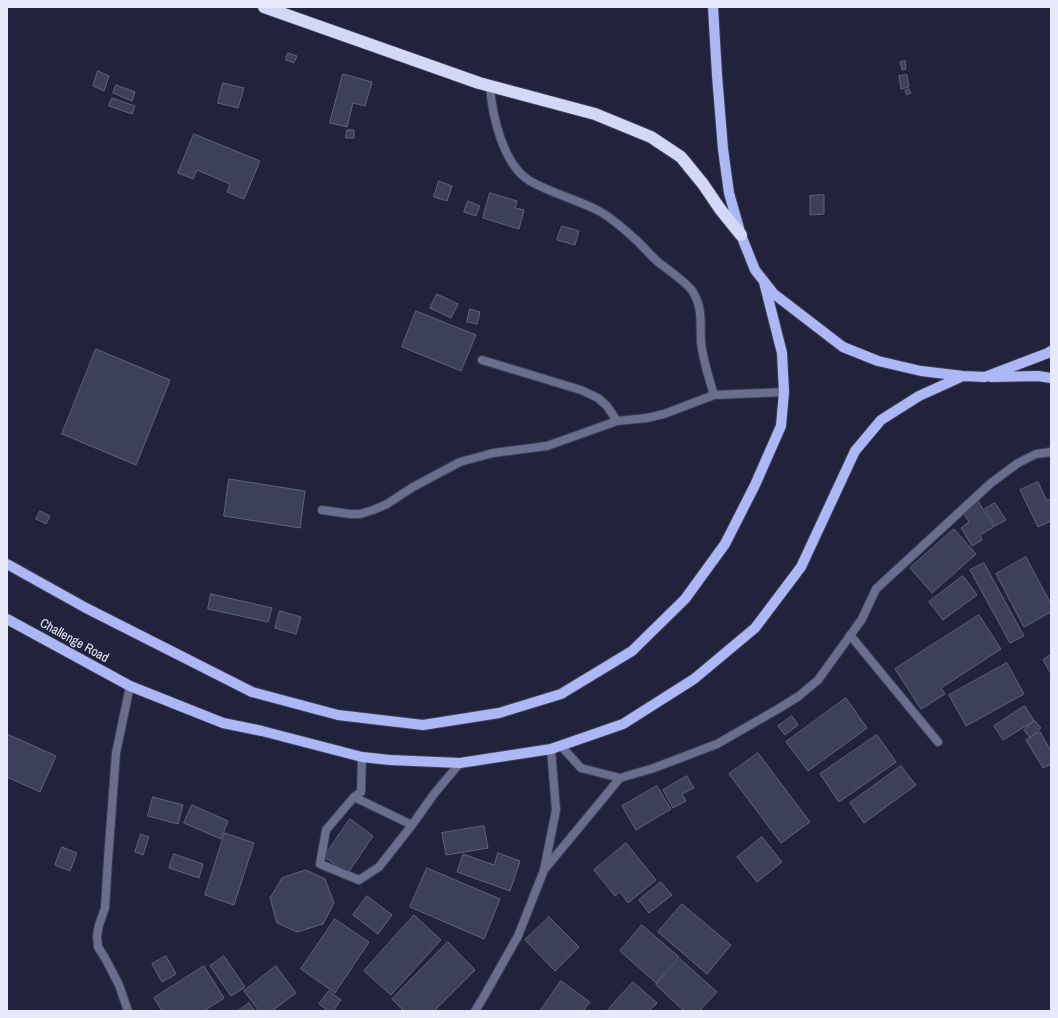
<!DOCTYPE html>
<style>
body{margin:0}
#map{position:relative;width:1058px;height:1018px;overflow:hidden;background:#20233b;font-family:"Archivo Narrow",sans-serif}
canvas{display:block}
.frame{position:absolute;inset:0;border:8px solid #e7eafa;pointer-events:none}
</style>
<div id="map">
<canvas width="1058" height="1018"></canvas>
<div class="frame"></div>
</div>
<script>
const ctx = document.querySelector('canvas').getContext('2d');
ctx.lineJoin = 'round';
function fill(path, color) { ctx.fillStyle = color; ctx.fill(path, 'evenodd'); }
function strokePath(path, color, width, dash) { ctx.strokeStyle = color; ctx.lineWidth = width; ctx.lineCap = dash ? 'butt' : 'round'; ctx.setLineDash(dash || []); ctx.stroke(path); }
function write(font, color, halo, rows, align = 'center') {
  ctx.font = font + ' "Archivo Narrow",sans-serif'; ctx.lineWidth = 3; ctx.setLineDash([]); ctx.textBaseline = 'middle'; ctx.strokeStyle = halo; ctx.fillStyle = color; for (const [text, x, y, turn = 0] of rows) {
    ctx.save(); ctx.translate(x, y); ctx.rotate((+turn || 0) * Math.PI / 180); ctx.textAlign = isNaN(turn) ? turn : align; if (halo) ctx.strokeText(text, 0, 0); ctx.fillText(text, 0, 0); ctx.restore();
  }
}
const building = new Path2D(`
 M288 53 297 56 294 63 286 60Z
 M905 61 906 69 902 70 900 62Z
 M98 71 109 76 104 91 93 86Z
 M343 74 372 82 365 106 353 103 347 127 330 123Z
 M907 75 909 87 901 89 899 76Z
 M223 83 244 88 238 108 218 103Z
 M116 85 135 92 132 101 113 93Z
 M909 89 911 93 907 95 905 91Z
 M112 98 135 106 132 114 109 106Z
 M347 130H354V138H346Z
 M194 134 260 161 244 199 227 192 230 184 197 170 193 179 178 173Z
 M439 181 452 186 447 201 434 197Z
 M490 193 517 201 515 208 524 210 519 229 483 218Z
 M824 195V214L810 215V196Z
 M468 201 480 206 476 216 464 212Z
 M562 226 579 231 575 245 557 240Z
 M437 294 458 304 451 318 430 308Z
 M470 309 480 312 477 324 467 322Z
 M416 311 476 335 461 371 402 347Z
 M96 349 170 380 136 465 62 434Z
 M229 479 305 491 300 528 224 516Z
 M1038 482 1047 501 1051 499V521L1038 527 1020 490Z
 M978 501 994 527 980 535 982 540 972 546 961 528 969 522 962 511Z
 M995 503 1006 520 995 526 985 509Z
 M40 511 50 516 46 524 36 519Z
 M954 529 976 554 932 593 910 568Z
 M1026 557 1051 604V612L1024 627 996 574Z
 M984 563 1024 636 1010 643 970 570Z
 M963 576 977 595 943 620 929 602Z
 M211 594 272 608 268 622 208 609Z
 M280 611 301 617 296 634 275 628Z
 M979 615 1001 649 941 688 945 694 921 709 895 669Z
 M1051 655V674L1043 660Z
 M1007 663 1024 694 966 726 949 695Z
 M846 698 867 728 808 771 786 742Z
 M1025 706 1034 721 1003 740 994 726Z
 M792 716 798 725 785 735 778 726Z
 M1035 721 1041 728 1030 738 1024 730Z
 M1040 732 1051 751V764L1043 768 1026 740Z
 M7 734 56 756 40 792 7 777Z
 M877 735 896 762 839 802 820 774Z
 M758 753 810 822 781 843 729 774Z
 M901 766 916 785 864 823 850 803Z
 M687 776 694 788 682 794 686 801 673 808 663 790Z
 M657 786 671 809 636 830 622 806Z
 M153 797 183 805 178 824 148 816Z
 M192 805 228 821 221 839 184 823Z
 M350 819 373 836 348 873 324 857Z
 M484 826 488 848 446 855 442 833Z
 M225 833 254 843 234 905 205 895Z
 M141 834 149 837 143 855 135 852Z
 M762 837 782 862 757 882 737 857Z
 M626 843 656 880 628 903 620 892 615 896 594 870Z
 M62 847 77 853 70 871 55 865Z
 M498 853 520 861 510 891 457 872 463 854 494 865Z
 M174 854 203 864 199 878 169 868Z
 M427 868 500 899 484 939 410 907Z
 M306 870 325 879 334 903 323 924 297 932 277 923 270 898 282 878Z
 M661 882 672 895 649 913 639 900Z
 M367 896 392 915 378 934 353 915Z
 M682 904 731 945 707 974 658 932Z
 M414 915 441 940 391 995 364 971Z
 M549 917 579 947 555 971 525 940Z
 M335 919 369 942 335 993 301 969Z
 M642 925 679 957 656 983 620 951Z
 M448 942 475 970 434 1011H404L392 999Z
 M166 956 176 974 162 982 152 964Z
 M224 956 245 987 231 996 210 966Z
 M680 959 717 992 699 1011H684L656 985Z
 M204 966 224 998 204 1011H162L154 998Z
 M276 966 296 993 272 1011H259L244 991Z
 M561 981 590 1002 583 1011H540Z
 M633 982 657 1003 649 1011H607Z
 M329 991 341 1000 333 1011H328L319 1004Z
 M249 1003 255 1011H238Z`);
fill(building, '#3c4059');
strokePath(building, '#5f637f', 1);
const lane = new Path2D(`
 M490 86C492 115 503 165 530 181 551 193 575 199 597 210 611 217 624 229 635 239 643 246 649 254 657 261 665 268 688 283 693 292 703 308 700 325 701 342 703 361 709 378 714 395
 M482 360 581 390 598 398 607 406 617 421
 M322 510 350 514H360L373 510 387 504 413 487 460 462 493 453 547 446 617 421 647 418 664 414 714 395 784 392
 M850 635 938 742
 M362 757 361 792 354 797 326 830 320 864 359 880 379 867 412 825 434 794 460 763
 M354 797 412 825`);
const street = new Path2D(`
 M561 746 581 768 620 778
 M544 870 620 778 654 768 717 744 778 709 799 696 818 680 862 619 876 589 991 483 1018 463 1036 454 1051 452
 M128 1011 119 985 105 958 98 947 97 936 99 925 105 908 108 860 116 753 130 686
 M475 1011 483 998 518 936 544 870 556 810 551 749`);
const primary = new Path2D(`
 M713 7 717 75 723 149 729 193 741 235 755 270 774 294 843 347 878 361 921 371 963 376 985 377 1048 353 1051 351
 M991 377 1038 376 1051 378
 M7 564 86 608 252 692 338 715 423 725 499 713 561 694 632 651 685 599 725 544 755 485 781 426 784 392 782 353 764 282
 M7 619 130 686 223 723 262 731 362 757 390 760 460 763 551 749 623 724 694 679 755 628 801 567 855 451 881 420 919 396 963 376`);
const highway = new Path2D(`
 M264 7 479 83 595 114 651 137 681 157 703 184 720 209 741 235`);
strokePath(lane, '#3c3f56', 10);
strokePath(street, '#3c3f56', 10);
strokePath(primary, '#3c3f56', 12);
strokePath(highway, '#3c3f56', 14);
strokePath(lane, '#696e8c', 8);
strokePath(street, '#696e8c', 8);
strokePath(primary, '#aeb7f5', 10);
strokePath(highway, '#d3d8f6', 12);
write('13px', '#e7eafa', '#20233b', [
 ["Challenge Road",74,641,29]
]);
</script>
